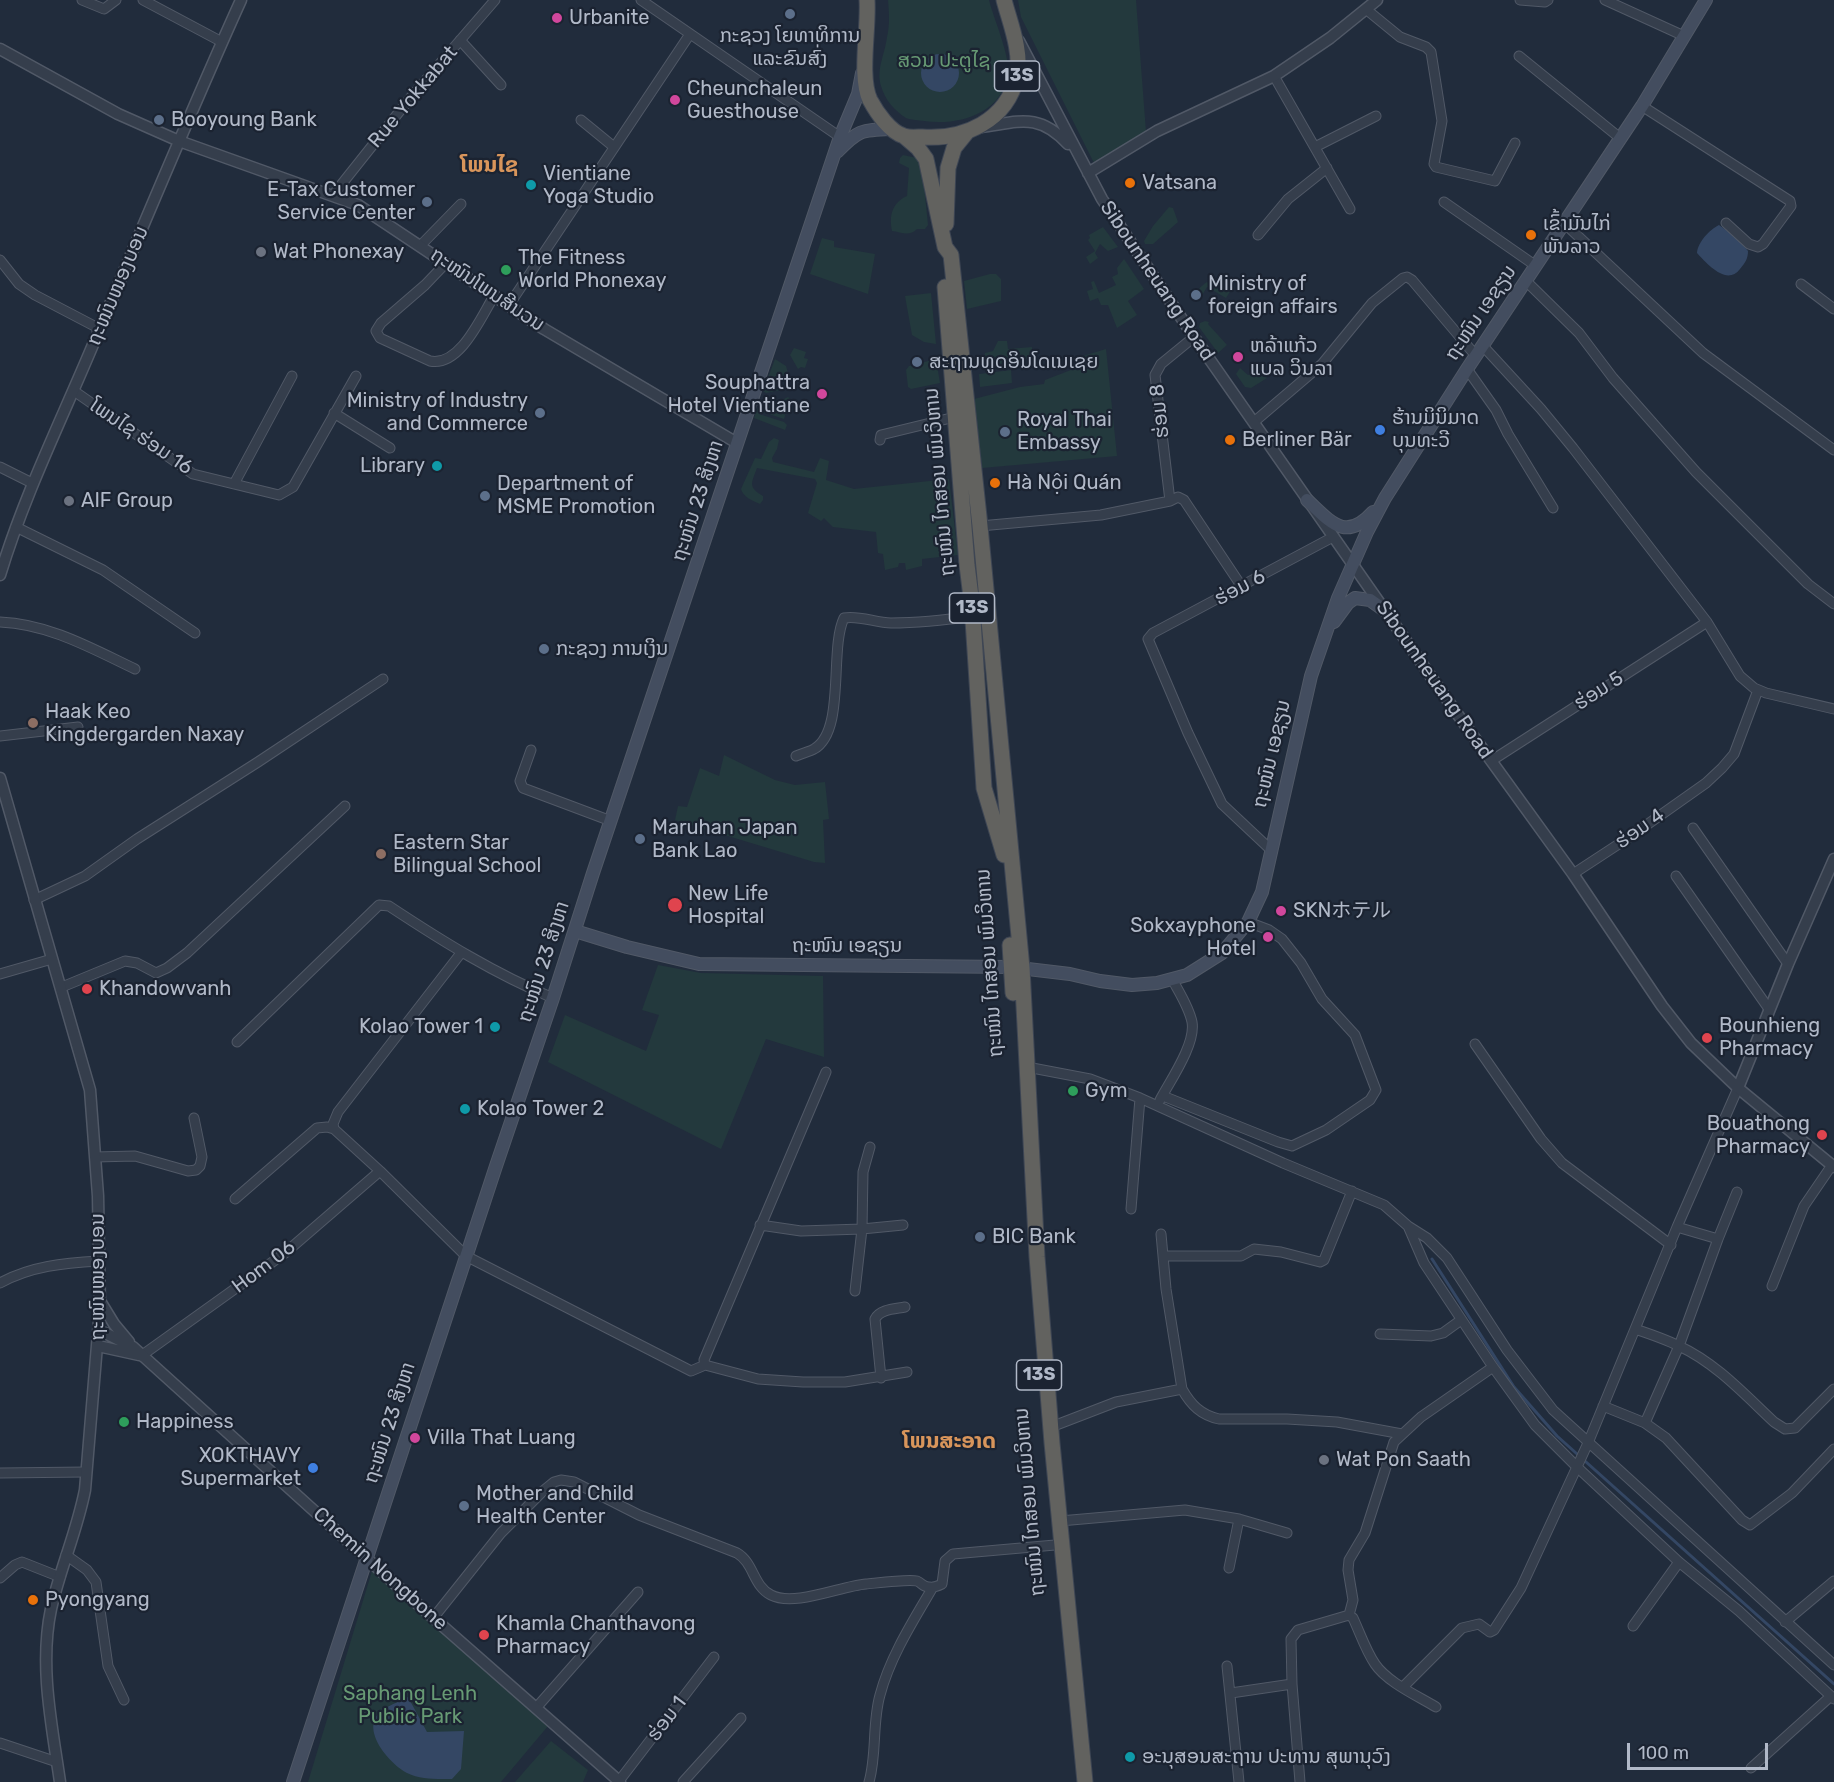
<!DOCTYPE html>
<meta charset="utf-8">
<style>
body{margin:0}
#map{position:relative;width:1834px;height:1782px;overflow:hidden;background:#212c3c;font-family:Rubik,sans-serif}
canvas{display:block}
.scale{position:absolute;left:1627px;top:1743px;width:141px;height:27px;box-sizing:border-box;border:3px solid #b1b9c8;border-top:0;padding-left:8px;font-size:18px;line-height:21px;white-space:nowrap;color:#b1b9c8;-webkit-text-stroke:4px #1b2331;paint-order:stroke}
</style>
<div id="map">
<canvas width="1834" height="1782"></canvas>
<div class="scale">100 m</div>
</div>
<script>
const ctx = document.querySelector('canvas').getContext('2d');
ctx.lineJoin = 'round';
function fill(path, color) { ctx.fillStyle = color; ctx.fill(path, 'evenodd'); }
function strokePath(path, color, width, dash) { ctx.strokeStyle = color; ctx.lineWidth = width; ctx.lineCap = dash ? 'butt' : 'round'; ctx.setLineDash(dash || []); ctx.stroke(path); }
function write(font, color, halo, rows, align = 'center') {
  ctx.font = font + ' Rubik,"Noto Sans JP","Noto Sans Lao",sans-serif'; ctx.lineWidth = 4.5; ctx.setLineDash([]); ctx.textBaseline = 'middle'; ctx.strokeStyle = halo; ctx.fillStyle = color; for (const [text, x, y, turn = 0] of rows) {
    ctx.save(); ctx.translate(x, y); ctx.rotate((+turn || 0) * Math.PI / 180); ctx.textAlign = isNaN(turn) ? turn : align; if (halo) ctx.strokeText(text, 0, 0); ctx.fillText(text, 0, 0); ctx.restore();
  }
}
fill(new Path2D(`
 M888 0H989C994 20 1011 57 1008 76 1000 114 959 126 924 121 919 120 911 120 906 118 894 110 885 100 881 86 876 69 885 54 887 37 890 25 889 12 888 0Z
 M1018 0H1136L1146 132 1094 163 1021 17Z
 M903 155 917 158 922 165 928 225 925 229H917C909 237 901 232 892 231 889 215 892 203 907 196L909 168 899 163 900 158Z
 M1169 207 1173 208 1178 222 1153 244H1145L1144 241 1153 226Z
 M1103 227 1118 247 1108 251 1100 244 1095 253 1098 258 1090 264 1086 257 1095 251 1088 240 1090 238 1089 235Z
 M822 238 834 241V247L875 254 868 294 810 274Z
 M1124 259 1144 289 1128 301 1137 315 1117 328 1108 305H1101L1098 298 1090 301 1087 291 1093 289 1091 282 1094 281 1099 293 1116 285 1112 277 1118 274 1117 268Z
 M990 274H996L1001 279V301L967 309 964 281Z
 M1207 282 1231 290 1226 298 1207 287 1198 302 1195 300C1195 291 1200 287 1207 282Z
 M931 293 936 344 924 342 912 335 905 296Z
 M1205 321 1209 322 1208 324 1227 345 1218 353 1199 327 1200 323Z
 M998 341H1007L1008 349 1032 347 1033 358 993 365 987 363 984 357 985 353 993 351Z
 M794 348 806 352 804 358 808 359 805 368 801 367 798 369 790 355Z
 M1106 349 1117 456 982 468 974 399 1020 387 1044 384 1045 380 1071 370 1083 356Z
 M775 359 786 366 788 373 784 374 780 386 781 390 766 393 763 391Z
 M936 359 940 383 911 389 908 387 906 370 909 366Z
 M1240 368 1248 375 1262 372 1267 378 1251 388 1245 387 1236 374Z
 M1011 370 1012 383 980 387 979 374Z
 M788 397 790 399 784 419 760 411 759 414 784 422 787 425 785 430 754 418 759 404 778 402Z
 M774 438 779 440 777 449 772 458 773 462 814 472 820 458 829 461 826 480 854 489 949 479 958 555 922 559V566L906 570 905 563H899L898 567 885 570 883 554 878 553 876 532 833 527 824 518 821 521 808 513 817 483 815 479 757 468C752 482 747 487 763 496V500L760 504C753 501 743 497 741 489L755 458 761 459 769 442Z
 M724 755 775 780 795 785 825 782 829 819 823 820 825 863 814 862 675 820 678 806 687 807 700 768 719 776Z
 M658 965 701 973 823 976 824 1057 766 1039 721 1149 548 1062 565 1015 646 1051 659 1015 642 1010Z
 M372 1571 548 1726 501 1782H308Z
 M551 1741 588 1770 583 1782H515Z`), '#23393d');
fill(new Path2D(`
 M921 73a19 19 0 1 1 38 0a19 19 0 1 1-38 0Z
 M1719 225 1737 238 1748 251C1748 259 1745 263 1740 269 1727 286 1708 265 1697 253 1698 242 1709 230 1719 225Z
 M408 1697 427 1732 464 1731 461 1769 452 1779C437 1779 421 1780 407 1773 390 1764 361 1731 379 1713 386 1706 399 1702 408 1697Z`), '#344764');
strokePath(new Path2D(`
 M1432 1259 1514 1387 1557 1436 1834 1684`), '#344764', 3);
const minor = new Path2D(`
 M82 0 104 9 116 0
 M143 0 222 42
 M641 0 840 137
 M1520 0 1545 2 1548 0
 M1605 0 1684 36
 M1367 10 1400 37 1426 47 1431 52 1442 121 1434 164 1436 167 1495 181 1515 143
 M460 40 501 85
 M1519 56 1620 138
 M1274 76 1350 209
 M1642 106 1790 201 1791 206 1763 244 1758 247 1749 244 1726 223
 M581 120 614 147
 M1315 147 1376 116
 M333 195 411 97 495 0
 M1444 202 1536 266
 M1564 223 1703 353 1834 450
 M1258 235 1288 199 1327 168
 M420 246 461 204
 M0 260 19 284 35 295 100 329
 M446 263 425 285 381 323 376 331 380 338 430 361C460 367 481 317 494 296
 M1526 281 1579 333 1613 378 1696 472 1808 584 1834 604
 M1801 284 1834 309
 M509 305 690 34
 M1483 346 1541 409 1573 448 1707 622 1740 676 1754 688 1766 693 1834 709
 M1467 369 1496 410 1508 434 1553 508
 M74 391 193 474 279 495 293 487 356 376
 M334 413 390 448
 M1254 422 1322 364 1372 303 1403 278 1407 277 1412 280 1476 356
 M880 440 881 435 955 417
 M0 467 32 483
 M234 484 292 376
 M1170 501 1155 375 1161 364 1194 337
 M980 526 1101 515 1170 501 1178 497 1184 500 1242 587
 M16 527 103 570 195 633
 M0 622C49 624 91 648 135 669
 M0 736 78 727
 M531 750 520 781 523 788 611 821
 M796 756C802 753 809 752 814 749 846 731 829 649 844 618 859 615 876 623 891 623 919 623 946 620 973 616
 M1491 761 1707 622
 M1693 828 1788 964
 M1271 850 1222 804 1188 733 1148 639 1153 633 1333 537
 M1573 874 1631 836 1706 783 1722 768 1734 754 1758 690
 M1676 876 1769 1009
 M34 900 85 876 137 839 258 762 383 679
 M0 974 52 959
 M62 987 125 961 137 963 156 973 167 968 187 953 345 806
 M237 1042 379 905 389 906C442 941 495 974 553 998
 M1475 1044 1541 1139 1562 1163 1671 1245
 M1027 1067 1090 1079 1140 1098 1283 1163 1384 1205 1408 1226 1427 1238 1447 1258 1507 1350 1553 1410 1834 1665
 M1163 1096 1278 1142 1292 1146 1326 1130 1370 1100 1376 1090 1355 1035 1322 999 1301 963 1282 939 1269 930 1248 922
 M1160 1100C1170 1081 1196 1044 1192 1022 1189 1007 1179 992 1172 979
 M334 1129 333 1124 338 1112 461 953
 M95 1157 135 1156 188 1171 196 1170 200 1166 202 1157 194 1118
 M235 1199 317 1128 327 1127 334 1129 380 1171 466 1256 691 1371 705 1365 758 1379 803 1382H845L907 1372
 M1131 1209 1140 1098
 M760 1225 801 1231 862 1229 903 1225
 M1408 1226 1424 1263 1493 1367 1535 1425 1577 1467 1679 1562 1739 1611 1834 1699
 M1677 1227 1718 1239
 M1161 1234 1166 1289 1182 1389
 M1163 1256H1241L1254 1249 1281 1252 1320 1262 1324 1260 1352 1191
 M0 1283C31 1266 64 1263 99 1261
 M1772 1286 1804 1206 1832 1165
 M855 1291 862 1229 863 1172 870 1147
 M1635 1329C1650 1334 1665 1339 1679 1346 1716 1363 1745 1395 1774 1422L1785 1429 1795 1428 1834 1389
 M1380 1334 1431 1336 1443 1333 1461 1320
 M141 1356 285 1253 380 1171
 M705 1365 704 1360 826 1072
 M881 1378 875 1319C880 1309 895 1309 905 1307
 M1603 1406 1645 1423 1666 1438 1742 1520 1750 1525 1792 1493 1834 1449
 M1645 1423 1679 1346 1718 1239 1737 1192
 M1051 1427 1116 1402 1182 1389C1191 1405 1201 1415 1219 1419H1287L1337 1422 1402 1434
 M0 1473 86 1472
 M1060 1521 1185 1510 1239 1519 1287 1533
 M66 1555 87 1570 96 1582 108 1666 124 1700
 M1229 1568 1239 1519
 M0 1578 15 1565 22 1562 60 1577
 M1349 1615 1353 1600 1348 1570 1349 1560 1365 1533 1394 1442 1421 1417 1493 1367
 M434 1617 501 1533 543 1491 554 1482 561 1480 574 1482 639 1515 737 1553C754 1563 753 1586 771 1595 794 1607 841 1586 866 1584 877 1583 908 1579 917 1581 922 1583 923 1587 929 1587 934 1588 938 1586 942 1584L945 1561 953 1554 1055 1545
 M1785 1622 1834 1581
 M1633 1626 1679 1562
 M1227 1666 1239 1782
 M1403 1687 1462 1628 1479 1624 1490 1632 1494 1630 1521 1588 1588 1443 1677 1227 1738 1088
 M1231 1693 1292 1684
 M536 1708 638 1592
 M0 1743 57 1762
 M1751 1768 1831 1696
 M619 1781 714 1657
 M683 1782 741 1718
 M869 1782C877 1754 872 1723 880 1695 890 1657 913 1621 933 1587
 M1300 1782 1292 1684 1291 1639 1298 1630 1349 1615 1353 1618C1360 1633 1366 1651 1375 1664 1387 1682 1418 1696 1436 1707`);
const tertiary = new Path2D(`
 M1019 41 1102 199 1194 337 1453 708 1573 874 1662 1006 1691 1043 1738 1088 1834 1167
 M0 49 118 114 179 141 358 205 544 329 737 443
 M981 127C1019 122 1038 112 1068 144
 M1088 173 1157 131 1274 76 1330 38 1377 0
 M0 575C24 496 60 423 92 347 141 231 189 115 241 0
 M0 778 90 1090 98 1196 100 1309 85 1490C77 1531 60 1569 51 1609 39 1666 52 1726 60 1782
 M1738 1088 1788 964 1834 859
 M100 1301 114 1324 129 1342
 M99 1330 133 1347 405 1593 620 1782
 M98 1346 139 1355`);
const secondary = new Path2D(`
 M837 152C858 130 861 130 891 129
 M1307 500C1330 521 1345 543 1373 512
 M1334 622 1348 603 1355 598 1370 600 1384 610
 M575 931 627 947 699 964 1011 967 1070 974 1100 981 1132 985 1157 983 1187 975 1222 953 1248 922 1262 892 1311 676 1338 598 1367 532 1385 498 1467 369 1642 106 1706 0
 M293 1782 496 1166 553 998 593 873 840 137 858 94 862 73`);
const trunk = new Path2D(`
 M867 0C869 28 859 77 870 100 877 113 890 132 904 136 909 138 917 137 922 137 964 140 1007 121 1017 76 1022 52 1010 23 1004 0
 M904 136 918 148 926 159 945 247 951 255 980 526 1022 968 1037 1257 1052 1443 1085 1782
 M946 224 948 168 954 148 967 132
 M945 287 967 565 972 605 984 788 1004 855
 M1010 945 1013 993`);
strokePath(minor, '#515967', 11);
strokePath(tertiary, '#515967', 13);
strokePath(secondary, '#515967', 14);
strokePath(trunk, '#3e4654', 17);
strokePath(minor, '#353e4c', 9);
strokePath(tertiary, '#353e4c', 10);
strokePath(secondary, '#434d5f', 12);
strokePath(trunk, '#62625f', 15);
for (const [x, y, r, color] of [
 [790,14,6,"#5c6f8a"],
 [557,18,6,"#d1479c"],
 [675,100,6,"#d1479c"],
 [159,120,6,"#5c6f8a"],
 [1130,183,6,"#e8710a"],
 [531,185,6,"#0f9aa8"],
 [427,202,6,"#5c6f8a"],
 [1531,235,6,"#e8710a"],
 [261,252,6,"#6b7280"],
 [506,270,6,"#2e9e5b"],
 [1196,295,6,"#5c6f8a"],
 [1238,357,6,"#d1479c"],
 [917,362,6,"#5c6f8a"],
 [822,394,6,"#d1479c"],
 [540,413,6,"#5c6f8a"],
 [1380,430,6,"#3f7fe0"],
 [1005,432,6,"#5c6f8a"],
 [1230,440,6,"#e8710a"],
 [437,466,6,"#0f9aa8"],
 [995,483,6,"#e8710a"],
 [485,496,6,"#5c6f8a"],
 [69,501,6,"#6b7280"],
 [544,649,6,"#5c6f8a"],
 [33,723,6,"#8d6e63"],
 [640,839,6,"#5c6f8a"],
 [381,854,6,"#8d6e63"],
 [675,905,8,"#e0444e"],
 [1281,911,6,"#d1479c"],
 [1268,937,6,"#d1479c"],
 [87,989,6,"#e0444e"],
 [495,1027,6,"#0f9aa8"],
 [1707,1038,6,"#e0444e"],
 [1073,1091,6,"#2e9e5b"],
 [465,1109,6,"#0f9aa8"],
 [1822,1135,6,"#e0444e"],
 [980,1237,6,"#5c6f8a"],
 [124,1422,6,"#2e9e5b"],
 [415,1438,6,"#d1479c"],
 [1324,1460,6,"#6b7280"],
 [313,1468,6,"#3f7fe0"],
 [464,1506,6,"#5c6f8a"],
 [33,1600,6,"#e8710a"],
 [484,1635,6,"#e0444e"],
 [1130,1757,6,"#0f9aa8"]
]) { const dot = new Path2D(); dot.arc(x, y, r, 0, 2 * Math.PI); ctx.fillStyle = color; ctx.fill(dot); strokePath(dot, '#1b2331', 2); }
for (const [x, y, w] of [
 [1017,76,45],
 [972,608,45],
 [1039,1375,45]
]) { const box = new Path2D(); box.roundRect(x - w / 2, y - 15, w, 30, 4.5); ctx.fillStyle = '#1b2331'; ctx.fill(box); strokePath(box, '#b1b9c8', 1.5); }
write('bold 18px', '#b1b9c8', null, [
 ["13S",1017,76],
 ["13S",972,608],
 ["13S",1039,1375]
]);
write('20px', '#b1b9c8', '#1b2331', [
 ["Urbanite",569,18],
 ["ກະຊວງ ໂຍທາທິການ",790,36,"center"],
 ["ແລະຂົນສົ່ງ",790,59,"center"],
 ["Cheunchaleun",687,89],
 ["Guesthouse",687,112],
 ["Booyoung Bank",171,120],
 ["Vientiane",543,174],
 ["Yoga Studio",543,197],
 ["Vatsana",1142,183],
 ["E-Tax Customer",415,190,"right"],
 ["Service Center",415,213,"right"],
 ["ເຂົ້າມັນໄກ່",1543,224],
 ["ພັນລາວ",1543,247],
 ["Wat Phonexay",273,252],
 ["The Fitness",518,258],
 ["World Phonexay",518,281],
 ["Ministry of",1208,284],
 ["foreign affairs",1208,307],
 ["ຫລ້າແກ້ວ",1250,346],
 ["ແບລ ວິນລາ",1250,369],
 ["ສະຖານທູດອິນໂດເນເຊຍ",929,362],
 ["Souphattra",810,383,"right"],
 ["Hotel Vientiane",810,406,"right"],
 ["Ministry of Industry",528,401,"right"],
 ["and Commerce",528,424,"right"],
 ["ຮ້ານມິນິມາດ",1392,418],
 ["ບຸນທະວີ",1392,441],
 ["Royal Thai",1017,420],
 ["Embassy",1017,443],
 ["Berliner Bär",1242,440],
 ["Library",425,466,"right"],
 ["Hà Nội Quán",1007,483],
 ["Department of",497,484],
 ["MSME Promotion",497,507],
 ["AIF Group",81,501],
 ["ກະຊວງ ການເງິນ",556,649],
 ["Haak Keo",45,712],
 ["Kingdergarden Naxay",45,735],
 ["Maruhan Japan",652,828],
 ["Bank Lao",652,851],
 ["Eastern Star",393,843],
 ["Bilingual School",393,866],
 ["New Life",688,894],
 ["Hospital",688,917],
 ["SKNホテル",1293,911],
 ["Sokxayphone",1256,926,"right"],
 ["Hotel",1256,949,"right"],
 ["Khandowvanh",99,989],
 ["Bounhieng",1719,1026],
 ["Pharmacy",1719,1049],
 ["Kolao Tower 1",483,1027,"right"],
 ["Gym",1085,1091],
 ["Kolao Tower 2",477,1109],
 ["Bouathong",1810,1124,"right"],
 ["Pharmacy",1810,1147,"right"],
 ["BIC Bank",992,1237],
 ["Happiness",136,1422],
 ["Villa That Luang",427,1438],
 ["XOKTHAVY",301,1456,"right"],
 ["Supermarket",301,1479,"right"],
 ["Wat Pon Saath",1336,1460],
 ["Mother and Child",476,1494],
 ["Health Center",476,1517],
 ["Pyongyang",45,1600],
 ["Khamla Chanthavong",496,1624],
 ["Pharmacy",496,1647],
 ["ອະນຸສອນສະຖານ ປະທານ ສຸພານຸວົງ",1142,1757]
], 'left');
write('20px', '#679a74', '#1b2331', [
 ["ສວນ ປະຕູໄຊ",944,61],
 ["Saphang Lenh",410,1694],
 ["Public Park",410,1717]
]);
write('20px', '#b1b9c8', '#1b2331', [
 ["Rue Yokkabat",413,97,-50],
 ["Sibounheuang Road",1157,281,56],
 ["ຖະໜົນໜອງບອນ",118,286,-67],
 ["ຖະໜົນໂພນສີນວນ",487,290,34],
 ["ຖະໜົນ ເອຊຽນ",1481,313,-56],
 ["ຮ່ອມ 8",1160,411,-96],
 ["ໂພນໄຊ ຮ່ອມ 16",141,437,34],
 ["ຖະໜົນ ໄກສອນ ພົມວິຫານ",940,482,-95],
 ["ຖະໜົນ 23 ສິງຫາ",698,501,-72],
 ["ຮ່ອມ 6",1240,588,-28],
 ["Sibounheuang Road",1434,680,55],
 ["ຮ່ອມ 5",1599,691,-33],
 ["ຖະໜົນ ເອຊຽນ",1272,754,-77],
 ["ຮ່ອມ 4",1640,829,-35],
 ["ຖະໜົນ ເອຊຽນ",847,946],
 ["ຖະໜົນ 23 ສິງຫາ",544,962,-72],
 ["ຖະໜົນ ໄກສອນ ພົມວິຫານ",990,963,-94],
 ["Hom 06",264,1267,-37],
 ["ຖະໜົນໜອງບອນ",98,1277,-90],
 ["ຖະໜົນ 23 ສິງຫາ",390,1423,-72],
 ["ຖະໜົນ ໄກສອນ ພົມວິຫານ",1030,1502,-95],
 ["Chemin Nongbone",380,1569,42],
 ["ຮ່ອມ 1",667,1719,-53]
]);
write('bold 22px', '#d8955b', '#1b2331', [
 ["ໂພນໄຊ",489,166],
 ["ໂພນສະອາດ",949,1442]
]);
</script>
